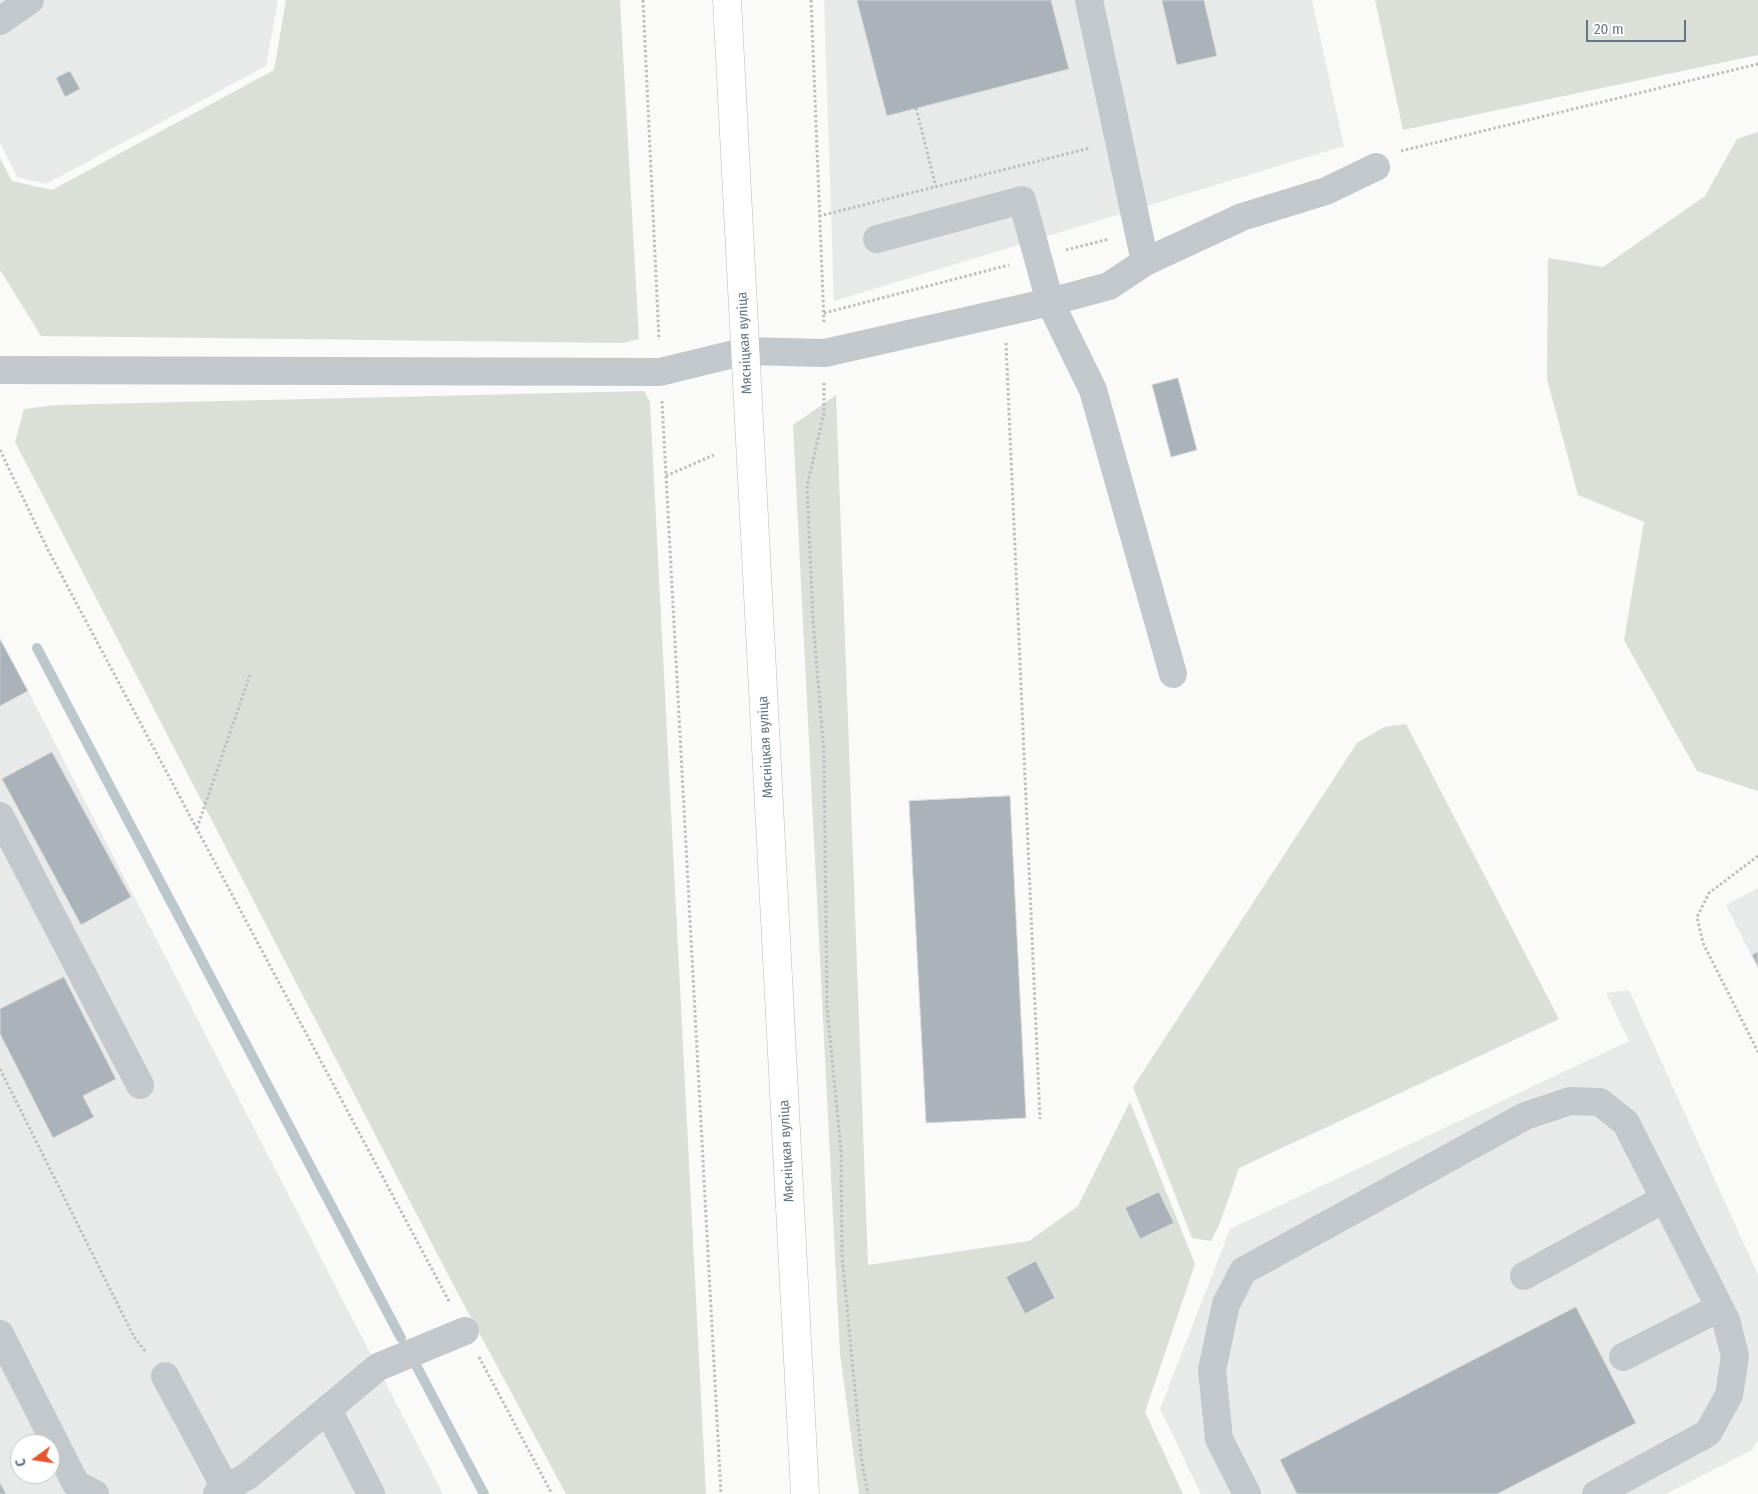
<!DOCTYPE html>
<meta charset="utf-8">
<style>
body{margin:0}
#map{position:relative;width:1758px;height:1494px;overflow:hidden;background:#fafaf8;font-family:"Fira Sans Condensed",sans-serif}
canvas{display:block}
.north{position:absolute;left:10px;top:1434px;width:50px;height:50px;box-sizing:border-box;background:#fff;border:1px solid #c1c8cd;border-radius:50%;rotate:256deg;font-size:14px;font-weight:700;line-height:20px;text-align:center;color:#657683}
.north::after{content:'';display:block;margin:auto;width:18px;height:22px;background:#e4572e;clip-path:polygon(50% 0,100% 100%,50% 72%,0 100%)}
.scale{position:absolute;left:1586px;top:20px;width:100px;height:22px;box-sizing:border-box;border:2px solid #657683;border-top:0;padding-left:6px;font-size:15px;line-height:18px;white-space:nowrap;color:#657683;-webkit-text-stroke:4px #fff;paint-order:stroke}
</style>
<div id="map">
<canvas width="1758" height="1494"></canvas>
<div class="north">С</div>
<div class="scale">20 m</div>
</div>
<script>
const ctx = document.querySelector('canvas').getContext('2d');
ctx.lineJoin = 'round';
function fill(path, color) { ctx.fillStyle = color; ctx.fill(path, 'evenodd'); }
function strokePath(path, color, width, dash) { ctx.strokeStyle = color; ctx.lineWidth = width; ctx.lineCap = dash ? 'butt' : 'round'; ctx.setLineDash(dash || []); ctx.stroke(path); }
function write(font, color, halo, rows, align = 'center') {
  ctx.font = font + ' "Fira Sans Condensed",sans-serif'; ctx.lineWidth = 5; ctx.setLineDash([]); ctx.textBaseline = 'middle'; ctx.strokeStyle = halo; ctx.fillStyle = color; for (const [text, x, y, turn = 0] of rows) {
    ctx.save(); ctx.translate(x, y); ctx.rotate((+turn || 0) * Math.PI / 180); ctx.textAlign = isNaN(turn) ? turn : align; if (halo) ctx.strokeText(text, 0, 0); ctx.fillText(text, 0, 0); ctx.restore();
  }
}
fill(new Path2D(`
 M0 0H278L266 66 46 184 17 177 0 142Z
 M824 0H1312L1344 146 834 301Z
 M0 639 28 691 443 1494H0ZM20 1444H50V1474H20Z
 M1758 888V969L1726 905Z
 M1629 990 1758 1275V1440L1752 1450 1666 1494H1201L1160 1409 1230 1229 1629 1041 1606 993Z`), '#e8e9e9');
fill(new Path2D(`
 M286 0H620L639 339 623 343 41 336 0 270V158L12 181 52 190 274 70Z
 M1375 0H1758V55L1403 130Z
 M1758 132V791L1697 771 1624 640 1644 522 1578 495 1547 379 1548 258 1603 267 1705 196 1737 139Z
 M644 391 650 402 706 1494H566L456 1290 15 442 24 409 56 405Z
 M836 395 868 1265 1029 1241 1078 1206 1130 1102 1195 1264 1145 1412 1183 1494H859L840 1354 793 425ZM1159 1192 1174 1223 1140 1239 1125 1209ZM1036 1262 1055 1298 1025 1314 1006 1277Z
 M1406 724 1559 1019 1239 1168 1220 1223 1211 1241 1192 1238 1133 1087 1357 743 1384 727Z`), '#dadfd7');
strokePath(new Path2D(`
 M37 648 401 1338
 M416 1365 484 1494`), '#bbc7cb', 10);
const building = new Path2D(`
 M857 0H1051L1069 69 887 116Z
 M1162 0H1204L1217 56 1177 65Z
 M70 71 80 89 65 97 56 78Z
 M1178 378 1197 450 1171 457 1152 385Z
 M0 639 28 691 0 706Z
 M52 752 131 897 81 925 2 779Z
 M1010 796 1026 1118 926 1123 909 801Z
 M1758 952V967L1752 955Z
 M64 977 116 1079 83 1096 94 1117 53 1138 0 1034V1009Z
 M1159 1192 1174 1223 1140 1239 1125 1208Z
 M1036 1261 1055 1298 1025 1314 1006 1277Z
 M1576 1307 1636 1423 1497 1494H1297L1280 1460Z
 M0 1483 6 1494H0Z`);
fill(building, '#aab3b9');
strokePath(building, '#dcdcda', 1);
const major = new Path2D(`
 M727 0 805 1494`);
strokePath(major, '#b5babe', 29);
strokePath(new Path2D(`
 M643 0 659 340
 M811 0 824 322
 M916 108 936 187
 M1401 151 1758 64
 M819 216 1090 148
 M1066 250 1109 239
 M824 313 1009 265
 M1006 343 1040 1119
 M824 383V413L807 486 813 620 824 753 827 1007 841 1151 842 1255 862 1463 868 1494
 M662 401 721 1494
 M0 450 48 550 450 1303
 M666 476 714 455
 M197 828 250 675
 M1758 856 1709 893 1697 917 1703 943 1758 1052
 M0 1069 134 1337 146 1352
 M479 1357 552 1494`), '#bbbfc2', 3, [2.5, 2.5]);
strokePath(new Path2D(`
 M1089 0 1145 262
 M0 21 30 0
 M877 239 1022 200 1050 302 1093 390 1173 674
 M0 370 660 372 746 351 825 353 1050 302 1109 286 1145 262 1242 217 1326 191 1376 167
 M0 816 140 1085
 M1524 1276 1664 1199
 M0 1334 76 1484 95 1494
 M1623 1357 1719 1308
 M165 1376 226 1489
 M328 1410 371 1494
 M217 1494 249 1475 378 1367 465 1331
 M1247 1494 1219 1439 1212 1370 1226 1304 1243 1271 1525 1116 1570 1101 1600 1102 1626 1123 1726 1320 1735 1356 1729 1395 1708 1433 1596 1494`), '#c3c8cc', 28);
strokePath(major, '#fff', 28);
write('14px', '#657683', '#fff', [
 ["Мясніцкая вуліца",745,343,-93],
 ["Мясніцкая вуліца",766,747,-93],
 ["Мясніцкая вуліца",787,1151,-93]
]);
</script>
